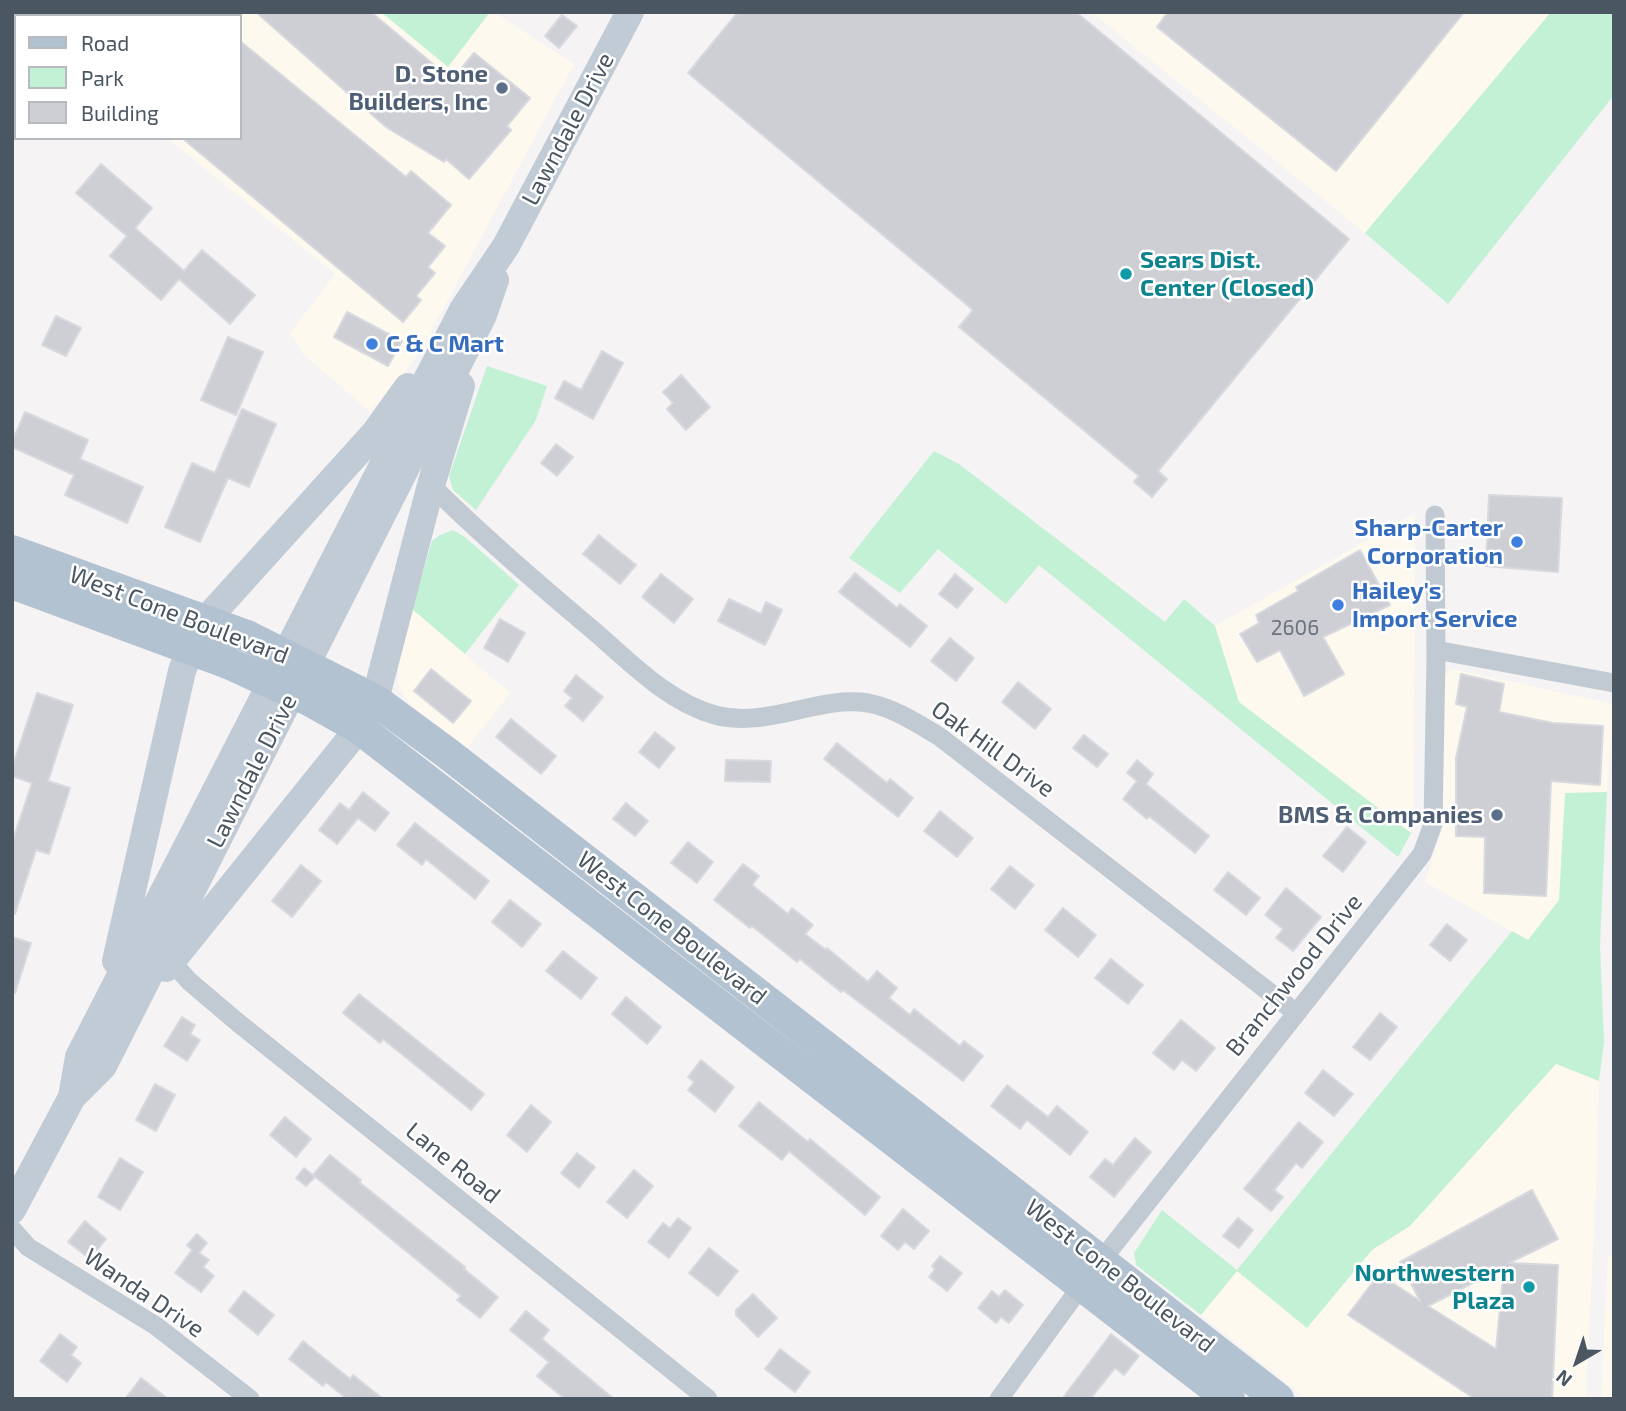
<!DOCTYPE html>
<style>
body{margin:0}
#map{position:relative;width:1626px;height:1411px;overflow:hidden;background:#f5f3f3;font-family:"Exo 2",sans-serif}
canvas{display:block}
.frame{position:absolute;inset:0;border:14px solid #4a5661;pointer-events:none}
.legend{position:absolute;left:14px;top:14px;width:228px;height:126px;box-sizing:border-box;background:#fff;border:2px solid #b7bbc0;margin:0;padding:9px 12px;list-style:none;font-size:21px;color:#4a5661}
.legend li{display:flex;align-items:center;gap:14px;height:35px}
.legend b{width:35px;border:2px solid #b7bbc0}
.north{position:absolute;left:1542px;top:1327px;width:70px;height:70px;-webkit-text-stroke:5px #fff;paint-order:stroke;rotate:219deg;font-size:19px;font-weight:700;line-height:28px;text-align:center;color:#4a5661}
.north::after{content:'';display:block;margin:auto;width:24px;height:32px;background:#4a5661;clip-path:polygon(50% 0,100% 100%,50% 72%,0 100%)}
</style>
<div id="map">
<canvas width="1626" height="1411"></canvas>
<div class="frame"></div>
<ul class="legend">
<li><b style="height:9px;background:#b3c2d1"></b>Road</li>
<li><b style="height:19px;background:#c3f1d5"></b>Park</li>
<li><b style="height:19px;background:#cdcfd5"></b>Building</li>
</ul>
<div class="north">N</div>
</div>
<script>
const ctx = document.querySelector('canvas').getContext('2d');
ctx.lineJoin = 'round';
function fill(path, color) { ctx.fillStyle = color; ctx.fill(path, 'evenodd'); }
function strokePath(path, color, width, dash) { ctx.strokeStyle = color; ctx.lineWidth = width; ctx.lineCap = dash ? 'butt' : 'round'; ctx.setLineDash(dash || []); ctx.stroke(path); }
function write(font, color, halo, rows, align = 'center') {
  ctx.font = font + ' "Exo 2",sans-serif'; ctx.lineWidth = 5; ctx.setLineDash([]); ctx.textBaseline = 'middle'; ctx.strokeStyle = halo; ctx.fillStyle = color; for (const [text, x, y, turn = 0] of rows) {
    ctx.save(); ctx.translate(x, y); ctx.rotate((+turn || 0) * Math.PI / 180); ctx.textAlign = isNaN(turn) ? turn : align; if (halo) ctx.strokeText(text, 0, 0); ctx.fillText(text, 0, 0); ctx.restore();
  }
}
fill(new Path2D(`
 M186 12H381L448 67 490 12H494L574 64 424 345 413 362 370 412 303 354 290 333 335 274 167 138H240V16H183Z
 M1091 12H1551L1365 233Z
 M1415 513 1414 807 1411 833 1239 702 1215 626Z
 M412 609 510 693 467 748 416 710 405 698 398 684V666Z
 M1452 669 1614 704 1607 792 1565 794 1559 900 1528 941 1425 882 1442 829 1443 676Z
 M1556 1063 1599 1081 1597 1168 1586 1399H1307L1201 1315 1237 1271 1307 1327 1372 1250 1410 1226Z
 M1608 1256H1614V1399H1601Z`), '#fdf9ef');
fill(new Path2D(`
 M381 12H490L448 67Z
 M1551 12H1614V95L1448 304 1365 233Z
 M487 366 547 386 536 420 476 510 453 490 449 476Z
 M934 451 959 464 1165 622 1184 599 1215 626 1239 702 1411 833 1398 857 1039 565 1006 604 938 549 900 593 849 558Z
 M453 530 465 537 519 585 465 654 412 609 432 541 440 535Z
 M1607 792 1600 945 1604 1042 1599 1081 1556 1064 1410 1226 1372 1250 1307 1328 1237 1271 1201 1315 1136 1265 1134 1253 1162 1210 1237 1270 1512 931 1528 940 1559 900 1565 793Z`), '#c3f1d5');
const building = new Path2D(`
 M256 12H371L452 80 474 53 530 98 507 126 511 130 469 179 446 159 444 162 386 127Z
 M738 12H1076L1349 239 1158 471 1167 479 1152 497 1134 482 1139 476 959 327 973 310 688 73Z
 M1168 12H1464L1336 171 1157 27Z
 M562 15 577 26 559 48 545 36Z
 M240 41 406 177 411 171 451 205 428 233 445 246 428 267 435 273 416 296 421 300 403 322 182 138H240Z
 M101 164 152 208 135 228 184 271 202 250 255 295 230 324 179 279 161 300 110 256 127 236 76 193Z
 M347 312 402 341 388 366 334 337Z
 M56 316 81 328 66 356 42 345Z
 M228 337 263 352 236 415 201 400Z
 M602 351 623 363 593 419 555 398 564 381 581 390Z
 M681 375 710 407 686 430 667 409 673 403 663 392Z
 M242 409 276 424 249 487 228 478 200 542 165 527 192 463 215 473Z
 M25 412 88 440 80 459 143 487 127 523 65 495 74 475 12 447V442Z
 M556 444 573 457 557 476 541 463Z
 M1489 495 1562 498 1558 572 1486 566Z
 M599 535 636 565 620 584 583 554Z
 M1360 550 1390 605 1323 637 1344 674 1304 696 1280 650 1257 662 1240 634 1259 623 1256 615 1298 591 1296 587Z
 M855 573 897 608 900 604 927 626 910 647 839 592Z
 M661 574 693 599 674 623 642 597Z
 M955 574 973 589 957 608 939 594Z
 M729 599 761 614 766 602 782 610 765 645 718 621Z
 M500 619 525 633 508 662 484 648Z
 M950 638 974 658 956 681 931 661Z
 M431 669 471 701 453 723 414 691Z
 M1461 674 1504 684 1499 712 1553 723 1603 726 1600 785 1551 781 1546 896 1484 893 1485 837 1456 836V758L1467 707 1456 704Z
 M576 675 603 697 583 721 565 706 572 698 564 691Z
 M1018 682 1051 709 1035 729 1002 702Z
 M37 693 73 705 48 781 70 788 49 854 36 850 15 914H12V843L32 783 12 776V768Z
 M511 719 556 756 541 774 496 737Z
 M655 732 675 748 659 768 639 752Z
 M1084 735 1108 754 1097 767 1073 748Z
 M837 743 887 783 890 779 913 798 898 817 824 759Z
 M726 760 771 761 770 782 725 781Z
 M1137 760 1153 774 1146 784 1209 836 1195 853 1149 816 1147 819 1123 799 1137 781 1127 773Z
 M363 792 389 813 375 831 358 818 337 844 319 830 340 803 349 810Z
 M626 803 648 821 635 836 613 819Z
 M940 811 973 838 957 857 924 831Z
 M415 823 489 881 475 899 426 859 422 865 397 845Z
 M1347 827 1366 842 1343 872 1323 856Z
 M688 842 713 862 697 883 671 863Z
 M743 864 759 876 752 885 788 914 792 908 813 925 805 934 826 950 827 948 868 982 877 971 897 988 889 998 910 1015 914 1009 960 1046 964 1041 983 1056 963 1081 843 990 841 992 800 959 797 962 752 926 750 928 714 900Z
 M301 865 321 881 292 917 272 901Z
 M1010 866 1034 885 1015 909 991 889Z
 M1228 872 1260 898 1246 915 1214 890Z
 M1286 888 1321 917 1293 951 1276 938 1283 929 1265 915Z
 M510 900 541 924 522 947 492 922Z
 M1063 908 1096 935 1078 957 1045 930Z
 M1447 924 1467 940 1450 961 1430 945Z
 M12 937 31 943 15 993H12Z
 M563 951 597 978 581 999 546 971Z
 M1111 959 1143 985 1128 1004 1095 978Z
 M359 994 484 1094 471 1110 383 1039 380 1043 343 1013Z
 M626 997 661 1027 647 1044 612 1014Z
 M1380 1013 1397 1027 1370 1060 1353 1047Z
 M182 1017 195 1025 190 1034 200 1040 187 1061 164 1046Z
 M1181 1020 1215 1048 1196 1071 1182 1060 1174 1070 1153 1053Z
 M701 1060 734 1087 715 1112 688 1090 694 1082 688 1077Z
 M1323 1070 1353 1094 1334 1116 1305 1093Z
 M155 1084 175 1095 156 1131 136 1120Z
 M1007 1085 1048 1117 1057 1106 1088 1132 1070 1155 1027 1120 1020 1129 991 1106Z
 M759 1102 808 1142 810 1139 880 1197 865 1215 789 1151 782 1160 739 1126Z
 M531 1105 551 1122 527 1152 507 1135Z
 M285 1117 311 1139 296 1157 270 1135Z
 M1299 1122 1323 1142 1302 1168 1296 1163 1274 1190 1283 1197 1271 1211 1244 1189Z
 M1135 1138 1151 1152 1114 1197 1090 1177 1105 1159 1113 1165Z
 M577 1153 595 1167 579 1188 561 1173Z
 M330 1155 361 1180 359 1182 465 1267 464 1269 498 1297 480 1318 457 1300 461 1296 313 1175Z
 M120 1158 143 1172 120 1210 98 1197Z
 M304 1168 315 1177 306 1186 296 1178Z
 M634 1170 653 1186 627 1218 607 1202Z
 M1532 1190 1558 1239 1509 1263 1558 1265 1552 1399H1475L1348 1315 1379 1274 1420 1301 1400 1262ZM1504 1267 1496 1349 1428 1306Z
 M903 1209 929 1231 914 1249 905 1242 898 1250 881 1236Z
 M678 1218 691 1228 669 1258 648 1242 663 1223 670 1228Z
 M1238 1218 1253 1230 1239 1248 1223 1236Z
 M85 1221 106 1239 90 1259 68 1242Z
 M197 1234 207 1243 199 1253 209 1260 203 1267 214 1276 201 1292 175 1273 192 1250 187 1245Z
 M709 1248 738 1271 718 1296 689 1273Z
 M940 1256 962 1273 947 1291 929 1277 935 1269 932 1266Z
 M1005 1290 1023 1305 1009 1323 1001 1317 996 1323 978 1308 992 1291 999 1297Z
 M244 1291 274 1315 258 1335 229 1311Z
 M753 1294 777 1318 758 1337 736 1315V1310Z
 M526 1311 549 1330 542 1339 614 1399H565L537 1376 549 1362 510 1330Z
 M60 1334 77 1347 71 1355 81 1363 67 1382 40 1361Z
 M1111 1334 1139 1356 1124 1375 1115 1368 1090 1399H1062Z
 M303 1341 350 1379 353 1375 383 1399H347L326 1382 323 1386 289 1359Z
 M780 1349 810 1372 795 1392 765 1369Z
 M141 1378 168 1399H125Z`);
fill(building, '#cdcfd5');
strokePath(building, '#d7d9de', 2);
strokePath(new Path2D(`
 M12 15 14 12
 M431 485C483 537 538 584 594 631 630 662 668 702 715 715 768 729 818 695 868 703 894 708 917 723 940 737L1295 1012
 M1436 650 1614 683
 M171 961 189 981 236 1021 708 1399
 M12 1229 28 1247 156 1326 250 1399
 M999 1399 1082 1285 1422 854 1433 824 1436 658 1435 515`), '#c1cad2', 19);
strokePath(new Path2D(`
 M116 961 182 671 190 650 205 621 375 433 408 387
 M166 968 359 728 375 700 431 485 461 386
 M72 1097 79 1057 464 308 506 246 630 12
 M12 1210 72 1097 103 1066 483 315 495 280`), '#c1cbd6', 28);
strokePath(new Path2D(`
 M12 551 247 636
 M12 583 228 663
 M343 684 375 700 447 753 1278 1399
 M311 701 359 728 1229 1399`), '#b3c2d1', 32);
strokePath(new Path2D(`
 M247 636 343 684
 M228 663 311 701`), '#b3c2d1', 32);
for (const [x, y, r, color] of [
 [502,88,7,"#5c6f8a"],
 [1126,274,7,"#0f9aa8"],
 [372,344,7,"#3f7fe0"],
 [1517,542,7,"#3f7fe0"],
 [1338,605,7,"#3f7fe0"],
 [1497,815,7,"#5c6f8a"],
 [1529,1287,7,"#0f9aa8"]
]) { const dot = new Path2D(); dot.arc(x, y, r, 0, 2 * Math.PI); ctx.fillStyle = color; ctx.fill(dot); strokePath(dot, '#fff', 2.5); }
write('21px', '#6b747e', null, [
 ["2606",1295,628]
]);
write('bold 24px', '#4e5e75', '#fff', [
 ["D. Stone",488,74],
 ["Builders, Inc",488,102],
 ["BMS & Companies",1483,815]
], 'right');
write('24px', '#4a5661', '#fff', [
 ["Lawndale Drive",568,129,-62],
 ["West Cone Boulevard",179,615,21],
 ["Oak Hill Drive",993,749,36],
 ["Lawndale Drive",252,771,-63],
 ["West Cone Boulevard",672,928,38],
 ["Branchwood Drive",1294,975,-51],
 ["Lane Road",453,1163,39],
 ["West Cone Boulevard",1120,1276,38],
 ["Wanda Drive",144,1293,34]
]);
write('bold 24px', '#0d838f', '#fff', [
 ["Sears Dist.",1140,260],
 ["Center (Closed)",1140,288],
 ["Northwestern",1515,1273,"right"],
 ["Plaza",1515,1301,"right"]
], 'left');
write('bold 24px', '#366cbe', '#fff', [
 ["C & C Mart",386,344],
 ["Sharp-Carter",1503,528,"right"],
 ["Corporation",1503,556,"right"],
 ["Hailey's",1352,591],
 ["Import Service",1352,619]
], 'left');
</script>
